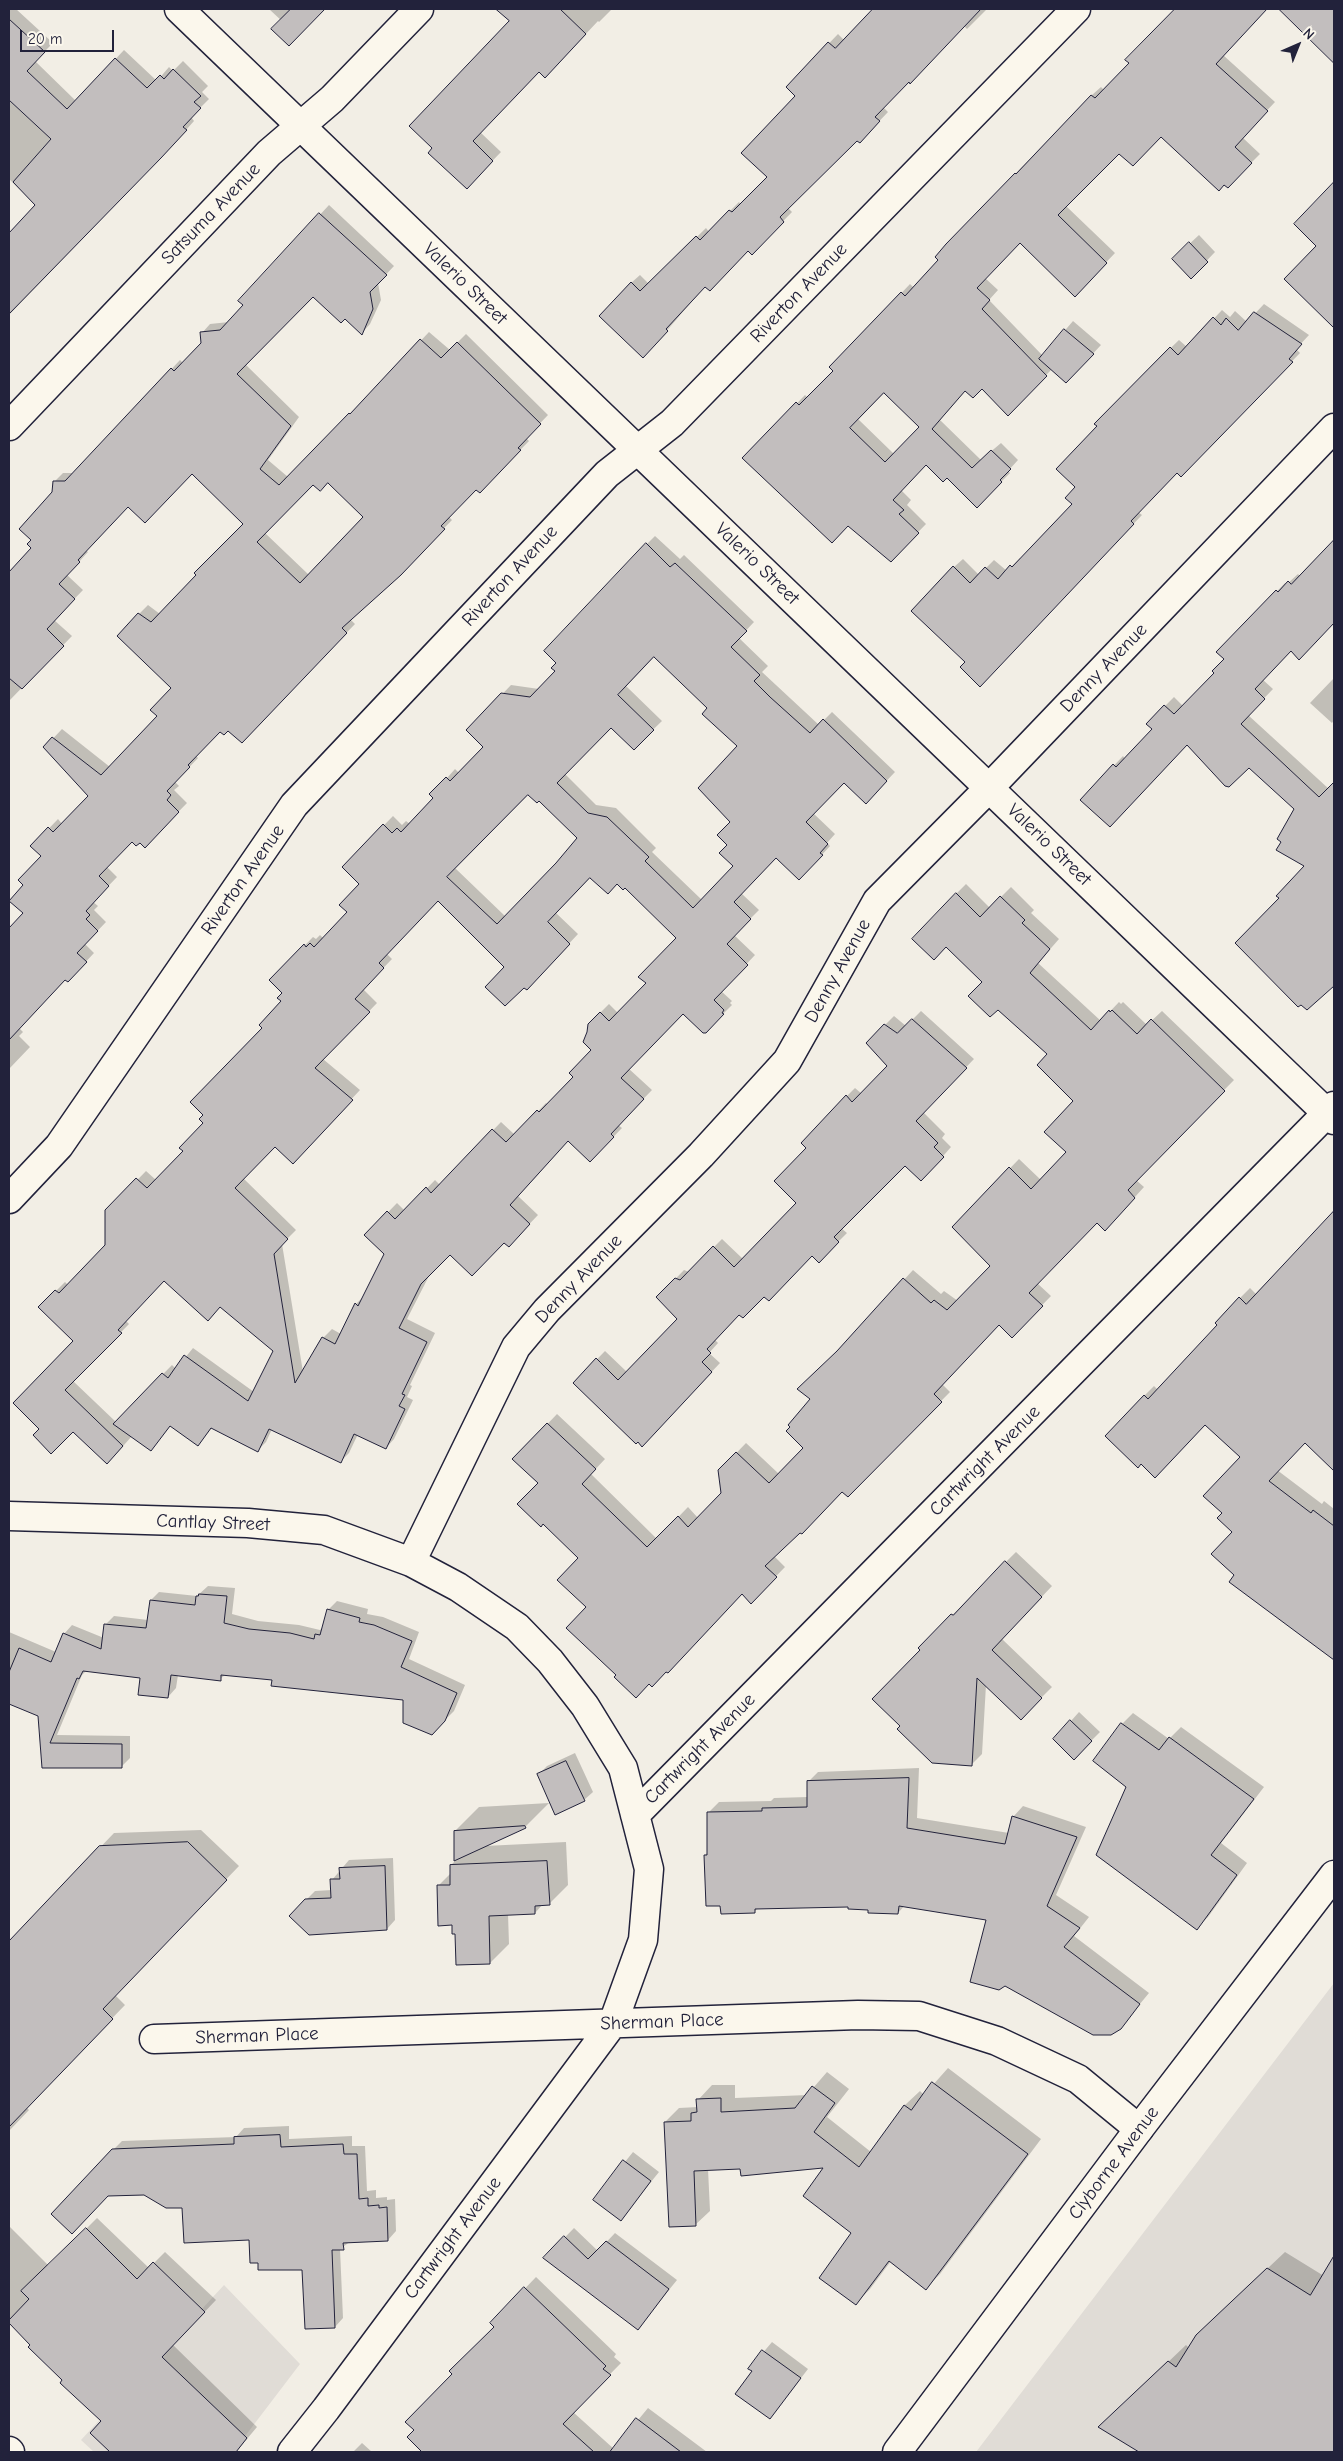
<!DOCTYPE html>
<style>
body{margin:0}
#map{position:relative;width:1343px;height:2461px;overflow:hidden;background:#f2eee5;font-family:"Comic Neue",sans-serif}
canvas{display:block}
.frame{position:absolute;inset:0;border:10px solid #22223b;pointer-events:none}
.north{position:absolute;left:1273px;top:20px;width:50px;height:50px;-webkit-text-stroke:4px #fbf7ec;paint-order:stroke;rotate:44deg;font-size:14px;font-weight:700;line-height:20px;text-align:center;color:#22223b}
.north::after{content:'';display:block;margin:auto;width:18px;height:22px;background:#22223b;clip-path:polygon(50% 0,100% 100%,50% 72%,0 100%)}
.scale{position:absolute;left:20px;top:30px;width:94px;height:22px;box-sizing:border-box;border:2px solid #22223b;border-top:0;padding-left:6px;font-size:15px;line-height:18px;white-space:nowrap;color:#22223b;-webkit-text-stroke:4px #fbf7ec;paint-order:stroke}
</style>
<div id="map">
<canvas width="1343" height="2461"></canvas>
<div class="frame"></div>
<div class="north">N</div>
<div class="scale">20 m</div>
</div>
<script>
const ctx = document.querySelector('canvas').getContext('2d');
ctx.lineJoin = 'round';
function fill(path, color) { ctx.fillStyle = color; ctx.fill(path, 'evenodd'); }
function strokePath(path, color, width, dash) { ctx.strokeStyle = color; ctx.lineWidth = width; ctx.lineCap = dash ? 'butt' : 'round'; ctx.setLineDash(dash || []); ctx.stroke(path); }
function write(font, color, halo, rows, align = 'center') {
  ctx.font = font + ' "Comic Neue",sans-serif'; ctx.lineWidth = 4; ctx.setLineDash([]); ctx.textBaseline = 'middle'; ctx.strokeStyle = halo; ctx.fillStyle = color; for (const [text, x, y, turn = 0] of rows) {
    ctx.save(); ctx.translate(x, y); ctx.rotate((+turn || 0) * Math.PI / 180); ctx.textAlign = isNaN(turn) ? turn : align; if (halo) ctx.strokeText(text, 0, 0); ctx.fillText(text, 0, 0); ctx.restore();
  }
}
fill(new Path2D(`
 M1334 1983V2452H976Z
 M224 2285 300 2364 233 2452H94L81 2440Z`), '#e0dcd6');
fill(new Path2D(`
 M9 9H16L53 43 35 61 76 101 124 50 157 81 169 67 173 71 183 61 208 86 202 92 209 99 191 117 194 121 170 148 9 315V235L36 205 9 179Z
 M269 9H324L298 36Z
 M523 9H612L599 22 598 21 554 68 539 71 480 132 501 152 467 187 434 148 411 126Z
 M875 9H886L894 17 902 9H987L967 29 964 26 883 107 888 112 868 133 857 139 788 208 792 212 752 253 748 249 705 286 652 348 631 283 640 275 649 284 706 228 709 232 739 202 741 205 768 177 797 96 787 87 838 34 844 40Z
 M1175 9H1266L1223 55 1275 102 1242 137 1260 154 1228 186 1161 135 1119 152 1066 206 1115 253 1075 295 1020 242 985 278 998 290 989 300 1043 356 1073 321 1101 345 1075 373 1052 369 1008 414 982 388 966 390 940 420 981 460 1001 443 1018 460 1008 471 1010 473 977 506 947 476 926 464 901 490 911 500 907 505 926 524 891 560 848 524 744 458 805 395 808 398 834 371 831 367 910 284 914 288 940 259 947 244 1092 95 1101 87 1104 90 1130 63 1127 60ZM884 391 921 427 894 454 858 419Z
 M1279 9H1334V61Z
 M1332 186 1334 188V317L1329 322 1318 246Z
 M329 205 394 266 378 283 381 300 370 324 362 333 345 317 313 296 245 364 299 417 268 460 288 477 359 406 429 332 450 350 466 334 548 415 526 438 529 441 488 483 476 488 449 517 452 520 409 564 350 619 355 624 242 741 228 729 220 730 196 756 198 758 175 782 179 786 174 790 187 803 145 846 140 841H132L107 867 117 877 93 902 98 906 94 910 106 922 85 944 94 953 68 981 66 979 19 1028 23 1032 19 1036 30 1047 9 1069V930L25 913V885L43 856 32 846 58 819 62 824 90 796 45 747 62 729 110 767 159 716 173 688 139 614 148 605 160 614 244 524 193 473 128 506 85 550 88 552 67 575 83 590 54 620 72 636 9 701V573L33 548 53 493 54 482 63 473H74L180 360 183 363 202 344V333L210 324 229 322 245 305 240 301ZM328 481 365 517 309 575 265 533 313 483Z
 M1199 235 1215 252 1191 277 1173 259Z
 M1264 304 1309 335 1296 349 1300 353 1181 475 1177 472 1138 512 1142 515 988 676 966 662 954 567 963 559 979 575 994 560 1007 571 1020 558 1021 559 1074 504 1077 487 1099 426 1149 369 1179 340 1187 347 1222 310 1230 317 1235 311 1247 322Z
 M655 536 680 559 684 555 754 622 739 638 768 666 762 672 819 725 832 712 895 772 874 794 844 781 813 813 835 834 827 843 830 846 808 870 776 856 741 893 759 910 734 935 755 955 721 991 732 1001 730 1003 732 1005 706 1031 683 1012 628 1068 652 1090 618 1125 622 1128 590 1161 568 1140 540 1169 542 1170 518 1196 538 1215 517 1237 450 1254 430 1274 407 1319 435 1333 410 1385 412 1386 407 1397 413 1400 394 1439 386 1448 358 1434 349 1453 340 1462 272 1429 266 1442 258 1450 212 1428 198 1444 171 1425 151 1450 132 1436 116 1454 73 1430 41 1429 74 1341 40 1307 65 1282 68 1285 107 1245V1211L146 1171 156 1180 184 1151 205 1123 283 1001 284 993 271 980 313 937 316 939 320 935 324 939 349 912 361 884 343 867 393 816 402 825 406 821 410 824 435 798 431 794 447 778 455 769 459 773 485 747 468 730 511 685 539 689 556 671 647 544ZM654 655 709 708 739 746 729 845 735 866 702 900 652 852 656 848 616 808 596 805 565 774 611 726 634 748 662 721 626 686ZM528 793 539 799 579 838 557 864 506 917 455 868ZM590 876 625 886 678 938 647 983 618 1013 609 1004 589 1024 592 1050 575 1077 548 1105 546 1103 515 1135 501 1122 440 1185 435 1180 405 1211 397 1203 366 1235 385 1253 364 1296 356 1304 341 1334 332 1329 323 1338 303 1372 282 1244 296 1230 243 1178 275 1145 301 1153 360 1090 323 1059 377 1003 363 989 392 959 386 953 438 900 506 967 535 980 578 934 556 913ZM164 1280 221 1306 275 1351 254 1392 193 1348 176 1369 172 1365 116 1422 73 1381 129 1324 125 1320Z
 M1334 542V621L1299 658 1291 650 1262 679 1273 689 1248 715 1329 789 1334 784V984L1316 1002 1280 898 1306 866 1295 809 1248 766 1187 743 1082 799 1123 756 1125 759 1154 729 1165 706 1174 697 1183 706 1216 673 1225 659 1218 652 1285 583 1287 584 1298 574 1300 576Z
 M1334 678V720L1332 723 1310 703Z
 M966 884 990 908 1011 887 1034 910 1031 913 1059 939 1038 963 1101 1021 1119 1002 1121 1004 1123 1002 1147 1025 1162 1011 1234 1080 1136 1180 1144 1187 1114 1220 1097 1222 1037 1283 1051 1296 1012 1336 999 1323 942 1384 950 1392 848 1495 843 1490 774 1556 785 1567 751 1602 742 1593 618 1675 588 1607 579 1558 540 1483 514 1459 557 1414 605 1459 591 1474 657 1539 688 1507 698 1518 722 1493 719 1471 746 1443 779 1474 805 1448 812 1399 841 1348 913 1270 941 1294 944 1291 958 1301 992 1266 953 1227 1019 1159 1041 1180 1068 1152 1075 1101 1049 1054 983 982 956 894Z
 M921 1011 974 1059 923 1112 945 1134 942 1138 951 1147 930 1171 905 1164 841 1228 847 1233 819 1261 813 1255 739 1313 714 1339 718 1343 709 1353 720 1363 651 1436 574 1383 605 1351 627 1372 678 1319 658 1297 684 1270 689 1272 722 1239 743 1259 797 1203 808 1148 847 1096 855 1088 862 1094 889 1066 867 1043 894 1016 906 1026Z
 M1334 1213V1463L1331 1466 1305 1441 1277 1470 1322 1504 1324 1501 1334 1509V1659L1231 1581 1236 1575 1234 1532 1224 1513 1241 1457 1206 1424 1165 1466 1144 1396 1154 1386 1158 1390 1219 1325 1217 1323 1240 1298 1250 1288 1257 1295Z
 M1016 1552 1052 1586 1002 1639 1052 1687 1021 1718 986 1685 982 1754 972 1764 901 1726 921 1650 919 1648Z
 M208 1586 235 1588 232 1614 258 1621 299 1625 320 1630 324 1626 328 1610 337 1601 368 1609 367 1614 383 1617 419 1632 409 1659 465 1685 454 1711 432 1733 404 1699 274 1679 225 1675 220 1679 178 1675 176 1688 168 1697 142 1677 87 1670 82 1675 57 1735 130 1736V1758L121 1767 43 1766 39 1716 9 1703V1632L56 1652 64 1634 72 1625 104 1638 105 1625 114 1616 148 1620 151 1600 159 1592 197 1596Z
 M1079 1712 1100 1732 1074 1758 1055 1739Z
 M1133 1713 1169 1739 1181 1727 1264 1787 1221 1843 1247 1863 1208 1917 1196 1928 1128 1786 1122 1724Z
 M575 1753 593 1792 584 1800 538 1775 547 1766Z
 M919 1768 917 1818 1009 1833 1013 1817 1023 1806 1086 1827 1056 1895 1089 1917 1074 1936 1149 1993 1120 2028 987 1919 905 1905 898 1913 849 1905 758 1908 755 1911 722 1905 705 1855 708 1852V1813L719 1802 771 1801 774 1798 808 1797V1782L818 1772Z
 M549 1803 525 1827 485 1846 566 1842 568 1885 549 1904H543L535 1913 508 1914 509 1944 490 1963 456 1932 438 1886 451 1873V1865L456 1860 455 1831 479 1807Z
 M201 1830 239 1866 115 1995 125 2005 26 2107 29 2110 9 2131V1942L114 1833Z
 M393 1858 395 1920 387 1929 306 1900 315 1891 332 1890V1880L349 1860Z
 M948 2068 1041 2139 940 2274 926 2288 891 2261 870 2289 856 2303 853 2233 825 2167 708 2169 710 2211 695 2225 665 2122 679 2108 698 2107V2100L712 2085H735V2098L807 2095 827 2072 849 2089 827 2117 871 2152 905 2105 920 2091 924 2095Z
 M289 2126V2139L352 2136V2146H365L367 2191 376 2190V2198L387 2197V2200L395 2199 396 2231 388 2240 351 2241 340 2249 343 2318 335 2327 303 2268 259 2262 250 2239 183 2206 113 2150 122 2141 236 2137 244 2128Z
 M633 2152 659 2172 621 2219 595 2199Z
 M97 2218 149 2268 165 2252 216 2300 173 2345 257 2427 236 2452H112L92 2433 103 2421 9 2321V2226L49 2266Z
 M574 2228 598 2251 615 2233 677 2280 638 2328 545 2258Z
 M1285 2252 1324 2276 1334 2263V2452H1141L1100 2427 1186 2345 1189 2348 1215 2318Z
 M536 2277 616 2354 614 2357 621 2363 573 2412 614 2449 648 2408 707 2452H429L411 2435 454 2374 496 2327 492 2323Z
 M772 2342 808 2369 770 2418 753 2371 750 2368Z
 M362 2443 372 2452H353Z`), '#0003');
const building = new Path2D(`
 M291 9H325L289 46 271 29Z
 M496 9H560L586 34 545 78 539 72 473 141 493 161 467 189 428 153 432 148 409 126 509 21Z
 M873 9H981L910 84 909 82 875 117 880 121 860 143 857 141 780 217 784 222 752 255 748 251 710 291 705 287 666 329 668 331 643 358 599 316 631 282 640 291 696 236 700 240 729 210 732 212 767 177 741 153 795 96 786 87 828 42 835 48Z
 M1175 9H1267L1216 64 1268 111 1235 147 1252 163 1228 188 1224 185 1219 191 1161 137 1133 166 1119 154 1058 215 1107 263 1075 297 1020 243 977 288 990 300 982 309 1047 376 1008 416 982 389 973 398 965 391 932 429 972 468 991 450 1011 469 1000 480 1002 482 977 508 947 478 943 482 926 465 893 500 904 510 899 514 919 533 891 562 848 526 832 543 742 458 796 402 799 405 833 371 829 367 901 292 905 296 938 260 935 257 946 244 1015 173 1016 174 1091 95 1095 98 1129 63 1125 60ZM884 393 919 427 885 462 850 428Z
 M1279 9H1334V63Z
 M9 19 45 52 27 71 67 109 115 58 147 88 160 75 164 79 173 69 201 96 194 102 201 108 183 127 187 130 161 158 9 314V233L35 205 13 182 51 139 9 100Z
 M1334 182V328L1284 279 1316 246 1294 224Z
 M319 213 387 275 370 292 373 309 362 335 345 319 341 323 313 297 237 374 291 426 260 469 279 485 349 413 350 414 420 339 441 358 457 342 541 424 518 448 521 450 480 493 476 490 441 526 445 529 401 575 342 628 347 633 242 743 228 731 224 735 220 732 188 765 190 767 167 791 171 795 167 800 179 812 145 848 140 843 136 846 132 842 99 876 109 886 86 911 90 915 86 919 98 931 77 953 87 962 68 982 65 980 9 1040V928L23 913 9 901 23 885 18 880 41 856 30 846 48 827 53 832 88 796 43 747 52 737 101 775 157 716 150 710 171 688 117 636 138 613 151 622 196 575 194 573 243 524 192 474 145 523 128 507 78 560 80 562 59 584 75 599 47 629 64 646 22 689 9 678V572L31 548 27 544 31 540 19 529 52 492 53 481H65L171 368 174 371 201 343 200 332 220 330 243 305 238 301ZM328 483 363 517 300 583 257 542 313 485 320 491Z
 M1189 242 1208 262 1191 279 1172 259Z
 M1254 312 1302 344 1289 359 1293 362 1181 477 1177 473 1131 521 1134 524 980 687 960 667 965 662 911 611 953 566 970 583 985 567 998 579 1010 565 1012 567 1072 504 1065 498 1075 487 1056 469 1097 426 1094 424 1170 347 1178 355 1213 317 1221 325 1226 318 1238 330Z
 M1064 329 1094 354 1066 383 1039 359Z
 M1334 540V623L1299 660 1291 651 1255 689 1265 699 1241 724 1319 797 1334 782V986L1307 1010 1301 1005 1298 1007 1235 943 1279 898 1276 896 1304 866 1276 850 1281 842 1277 839 1294 809 1249 768 1229 787 1225 786 1187 745 1110 827 1080 800 1113 764 1116 767 1152 729 1146 724 1164 705 1174 714 1214 673 1212 671 1224 659 1216 652 1276 590 1278 592 1288 581 1291 584Z
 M646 543 670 567 675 563 747 631 731 647 760 675 754 681 770 697 810 733 823 719 887 781 866 804 844 783 806 822 828 844 820 853 823 855 799 880 776 858 734 902 751 919 727 944 748 965 714 1000 724 1010 722 1013 724 1014 706 1033H703L683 1014 621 1078 644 1099 611 1134 614 1137 590 1162 568 1141 510 1205 530 1224 509 1247 504 1243 472 1276 450 1255 421 1284 399 1328 427 1342 402 1394 405 1395 399 1406 405 1409 386 1449 354 1434 341 1463 269 1429 258 1452 211 1428 198 1446 170 1426 151 1451 113 1424 162 1373 168 1378 184 1355 248 1401 273 1351 220 1307 208 1321 164 1281 118 1330 122 1333 65 1390 123 1446 107 1464 73 1432 51 1454 33 1435 39 1429 13 1403 73 1341 38 1307 55 1290 59 1293 105 1245V1210L136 1178 147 1188 183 1151 179 1148 203 1123 199 1119 203 1115 190 1102 262 1028 259 1025 281 1001 277 998 282 993 269 980 304 944 306 947 310 943 314 947 347 912 339 905 359 884 342 867 383 824 392 833 397 828 401 832 433 798 429 794 446 777 450 781 483 747 466 730 501 693 530 697 555 671 551 668 556 663 544 651ZM654 657 707 708 702 714 737 746 698 788 730 822 717 835 727 845 719 853 733 866 693 908 645 861 649 857 607 817 588 813 557 783 611 728 634 750 654 730 618 695ZM528 795 537 803 539 801 577 838 556 863 497 924 447 877ZM590 878 608 894 617 884 623 890 625 888 676 938 638 977 646 983 609 1021 600 1012 588 1024 587 1032 583 1042 591 1050 569 1073 573 1077 539 1112 537 1110 506 1142 492 1129 431 1193 426 1187 395 1219 387 1211 364 1235 384 1254 358 1306 355 1303 335 1344 322 1337 295 1383 274 1254 288 1239 235 1188 275 1147 293 1164 353 1100 315 1068 370 1012 355 999 384 968 379 963 438 901 504 967 485 987 505 1006 524 988 527 990 570 944 548 922Z
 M956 893 980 917 1000 896 1025 920 1022 923 1050 949 1030 973 1091 1030 1109 1010 1110 1012 1112 1010 1137 1034 1151 1019 1225 1091 1128 1190 1135 1198 1105 1231 1097 1223 1029 1293 1043 1306 1012 1338 999 1325 934 1394 942 1402 848 1497 842 1492 802 1534 800 1533 765 1566 777 1577 751 1604 742 1594 668 1673 666 1672 652 1687 649 1684 636 1698 614 1677 616 1675 566 1628 586 1607 557 1580 578 1558 543 1524 541 1527 517 1504 538 1483 512 1459 547 1423 596 1469 582 1484 647 1547 678 1516 688 1527 721 1493 718 1470 736 1452 769 1483 803 1448 786 1431 790 1427 788 1425 810 1399 797 1389 837 1351 903 1278 931 1303 934 1300 947 1310 990 1266 952 1227 1009 1167 1031 1189 1066 1152 1044 1132 1073 1101 1037 1065 1047 1054 998 1010 990 1017 968 996 982 982 946 947 934 960 912 939Z
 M912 1019 967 1068 916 1121 938 1143 934 1147 944 1157 921 1181 905 1166 834 1237 839 1242 819 1263 812 1256 769 1301 764 1297 743 1318 739 1315 707 1349 711 1353 702 1362 712 1372 642 1447 638 1442 636 1444 573 1383 596 1358 618 1380 677 1319 656 1297 675 1278 680 1280 713 1246 734 1267 796 1203 774 1181 806 1148 801 1143 846 1095 852 1102 887 1066 866 1043 884 1024 897 1033Z
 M1334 1211V1471L1305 1443 1269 1481 1311 1513 1313 1510 1334 1526V1660L1229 1582 1234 1575 1211 1554 1232 1532 1217 1518 1222 1513 1203 1496 1240 1457 1205 1425 1155 1478 1141 1464 1138 1468 1105 1436 1144 1395 1148 1399 1217 1325 1215 1323 1239 1297 1246 1304Z
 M1005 1561 1042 1597 992 1650 1042 1698 1021 1720 977 1678 972 1766 932 1763 897 1729 900 1726 872 1699 920 1650 918 1648 951 1614 953 1615Z
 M199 1594 227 1596 224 1623 249 1629 290 1633 314 1639 315 1634 320 1635 327 1609 360 1618 359 1622 374 1625 412 1641 401 1667 457 1693 445 1721 432 1735 403 1723V1700L271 1686 272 1680 221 1675V1681L171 1675 168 1698 138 1695 140 1678 83 1671 79 1679 77 1678 50 1743 122 1744V1768H42L38 1716 9 1704V1672L19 1648 51 1662 63 1633 101 1649 104 1624 146 1628 150 1600 195 1605 196 1596H198Z
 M1070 1720 1092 1741 1074 1760 1053 1739Z
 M1121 1723 1159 1750 1169 1737 1254 1799 1211 1855 1237 1875 1197 1930 1096 1855 1126 1787 1093 1761Z
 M566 1761 585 1801 555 1815 537 1774Z
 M909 1778 907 1828 1005 1844 1012 1816 1077 1837 1047 1906 1080 1928 1064 1947 1140 2004 1121 2029 1111 2035H1093L1005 1986 999 1990 970 1982 986 1920 899 1906 898 1914 868 1913V1910L848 1909V1907L755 1909V1913L721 1914 720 1906H706L704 1855H707V1812L762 1811V1808L807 1807V1781Z
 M525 1826 526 1828 454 1861V1831Z
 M188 1842 227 1880 103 2009 113 2019 9 2127V1941L99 1846Z
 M547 1861 550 1905 535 1906V1914L489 1916 490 1964 456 1965 455 1934H452V1925L438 1926 437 1885H450V1865Z
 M385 1866 387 1930 309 1935 289 1916 305 1899 331 1898 330 1879H340L339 1868Z
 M932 2082 1028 2154 926 2290 889 2261 856 2305 819 2278 851 2233 803 2196 823 2168 741 2176 740 2169 694 2171 696 2226 669 2227 664 2122 691 2121V2113L697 2112 696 2099 721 2098V2112L795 2108 812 2086 835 2103 814 2132 859 2167 904 2105 911 2110Z
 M280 2135 281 2147 343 2144 344 2154H357L359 2199 368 2198V2206L379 2205V2208L387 2207 388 2241 343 2243 344 2250H332L335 2328 305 2329 302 2270H258V2263H250L249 2240 184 2243 182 2208H166L144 2195 108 2196 72 2234 51 2214 112 2149 234 2144V2137Z
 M623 2160 651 2181 621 2221 593 2200Z
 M86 2228 137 2279 153 2262 205 2312 162 2357 247 2438 236 2452H110L90 2433 101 2421 60 2383 62 2380 28 2347 30 2345 9 2323V2320L29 2299 21 2291Z
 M564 2236 588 2259 606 2241 669 2289 638 2330 543 2258Z
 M1334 2256V2452H1139L1098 2427 1168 2361 1176 2367 1196 2335 1267 2268 1310 2295Z
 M524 2287 606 2366 603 2369 611 2375 563 2424 594 2452H422L407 2437 414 2430 405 2422 452 2374 449 2371 494 2327 490 2323Z
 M762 2350 801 2378 770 2419 735 2394 752 2371 748 2369Z
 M636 2418 681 2452H610Z`);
fill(building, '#c2bebe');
strokePath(building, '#22223b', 1);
const minor = new Path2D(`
 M179 9 1334 1120
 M9 426 269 153 332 99 419 9
 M9 1199 59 1146 294 805 607 474 672 423 1076 9
 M9 1516 248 1523 324 1530 411 1562 458 1587 517 1627 550 1661 585 1706 623 1768 649 1869 643 1940 613 2023 326 2409 292 2452
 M411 1562 516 1347 547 1310 701 1155 787 1061 877 901 989 788 1334 428
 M635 1815 1334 1106
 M154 2039 858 2015 919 2016 997 2041 1078 2079 1139 2129`);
const major = new Path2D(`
 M9 2451 10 2452
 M897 2452 1139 2129 1334 1875`);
strokePath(minor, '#22223b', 31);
strokePath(major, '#22223b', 31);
strokePath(minor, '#fbf7ec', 28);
strokePath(major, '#fbf7ec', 28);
write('19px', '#22223b', '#fbf7ec', [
 ["Satsuma Avenue",211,214,-46],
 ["Valerio Street",465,284,44],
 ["Riverton Avenue",799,293,-46],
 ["Valerio Street",757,564,44],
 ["Riverton Avenue",510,576,-47],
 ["Denny Avenue",1104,668,-46],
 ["Valerio Street",1049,845,44],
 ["Riverton Avenue",243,880,-55],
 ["Denny Avenue",838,971,-61],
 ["Denny Avenue",579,1279,-46],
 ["Cartwright Avenue",985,1461,-45],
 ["Cantlay Street",213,1523,2],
 ["Cartwright Avenue",700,1749,-45],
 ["Sherman Place",662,2022,-2],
 ["Sherman Place",257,2036,-2],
 ["Clyborne Avenue",1114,2163,-53],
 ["Cartwright Avenue",453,2238,-53]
]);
</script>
